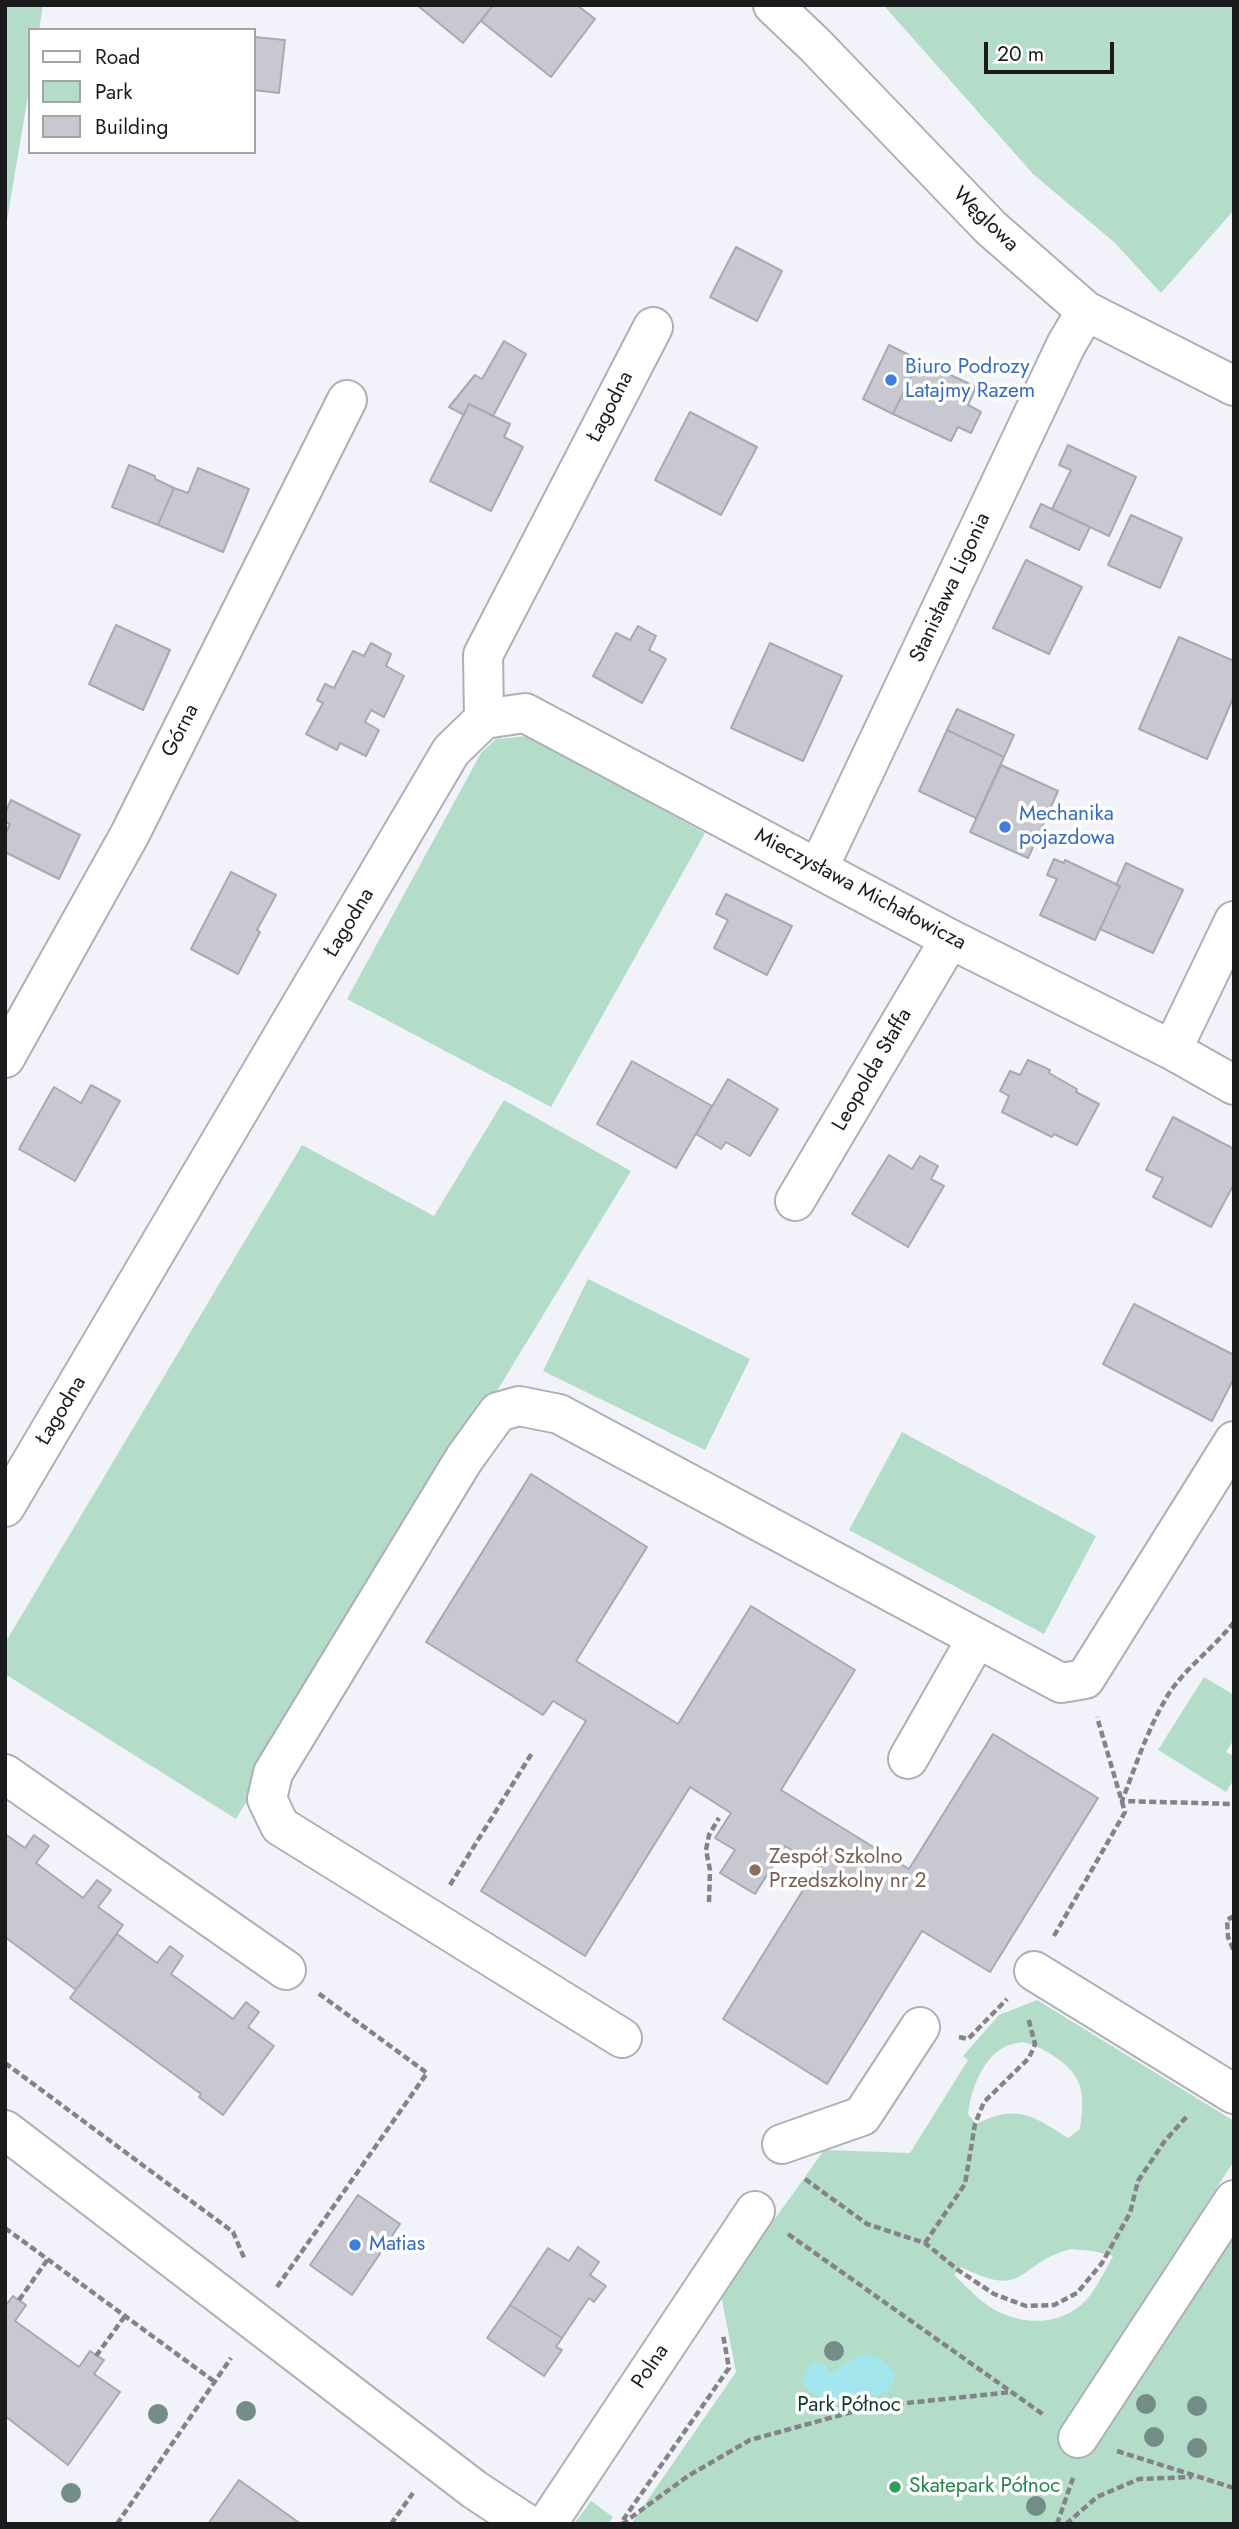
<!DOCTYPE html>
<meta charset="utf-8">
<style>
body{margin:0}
#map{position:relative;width:1239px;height:2529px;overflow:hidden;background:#f2f2fb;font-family:Jost,sans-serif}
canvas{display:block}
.frame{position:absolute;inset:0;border:7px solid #1b1b1e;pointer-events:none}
.legend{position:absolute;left:28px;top:28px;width:228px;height:126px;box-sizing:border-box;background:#fff;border:2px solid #a4a4a5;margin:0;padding:9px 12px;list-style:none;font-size:21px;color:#1b1b1e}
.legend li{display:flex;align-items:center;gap:14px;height:35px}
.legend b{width:35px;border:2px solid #a4a4a5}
.scale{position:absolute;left:984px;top:42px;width:130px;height:32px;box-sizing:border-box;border:4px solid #1b1b1e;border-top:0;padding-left:9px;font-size:21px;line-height:24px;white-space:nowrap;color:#1b1b1e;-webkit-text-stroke:5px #fff;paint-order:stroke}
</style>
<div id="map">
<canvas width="1239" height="2529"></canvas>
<div class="frame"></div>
<ul class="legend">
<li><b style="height:9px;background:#fff"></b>Road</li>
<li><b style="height:19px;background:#b4ddc9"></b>Park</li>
<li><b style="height:19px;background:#c8c8d1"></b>Building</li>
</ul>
<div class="scale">20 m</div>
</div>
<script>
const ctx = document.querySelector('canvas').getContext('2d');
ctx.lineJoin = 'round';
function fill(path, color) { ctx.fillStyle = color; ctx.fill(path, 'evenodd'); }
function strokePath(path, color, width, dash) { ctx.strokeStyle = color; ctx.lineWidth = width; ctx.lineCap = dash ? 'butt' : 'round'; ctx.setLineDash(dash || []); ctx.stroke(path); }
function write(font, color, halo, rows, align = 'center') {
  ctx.font = font + ' Jost,sans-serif'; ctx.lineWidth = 7; ctx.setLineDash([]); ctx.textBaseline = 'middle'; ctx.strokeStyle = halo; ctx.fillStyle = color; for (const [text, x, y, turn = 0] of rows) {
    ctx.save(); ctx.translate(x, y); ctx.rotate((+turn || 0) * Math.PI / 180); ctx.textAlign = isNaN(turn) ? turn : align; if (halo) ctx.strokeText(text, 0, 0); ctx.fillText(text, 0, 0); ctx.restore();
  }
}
fill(new Path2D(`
 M5 5H43L39 30H30V84L5 232Z
 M888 5H1234V210L1161 293 1114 242 1033 174 886 8Z
 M529 736 705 833 551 1107 347 999 481 753 496 739Z
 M504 1100 631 1171 236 1819 5 1674V1643L302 1145 434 1216Z
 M588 1279 750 1359 705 1450 543 1371Z
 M902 1432 1096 1536 1044 1634 849 1530Z
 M1204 1677 1234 1695V1739L1226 1752 1234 1756V1779L1226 1792 1158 1750Z
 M1037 2000 1234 2121V2161L1070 2416 1234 2221V2524H631L736 2372 721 2295C754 2246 790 2199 824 2150L910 2153 968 2060 963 2056 999 2015ZM1023 2042C1041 2046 1068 2062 1077 2079 1085 2094 1082 2113 1080 2129L1068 2138C1032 2115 1017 2104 976 2124L968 2114C971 2090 982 2058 1006 2046 1011 2044 1017 2043 1023 2042ZM1071 2249 1093 2251 1113 2256C1106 2269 1099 2283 1091 2294 1070 2323 1032 2327 1001 2313 983 2305 969 2289 954 2275L961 2267C1028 2301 1016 2263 1071 2249Z
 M591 2501 613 2517 608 2524H574Z`), '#b4ddc9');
fill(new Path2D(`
 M867 2354 883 2360 896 2374C887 2399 881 2394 859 2396 831 2399 827 2406 803 2385L805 2373 812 2363H823L830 2373 854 2358Z`), '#a4e6ed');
const building = new Path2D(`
 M417 5H493L463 43Z
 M493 5H577L595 19 551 77 481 21Z
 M254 37 285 40 279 93 254 90Z
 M736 247 782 271 757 321 710 297Z
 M504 341 526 354 493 416 469 404 464 415 449 407 475 375 482 379Z
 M889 345 919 360 893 414 863 399Z
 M919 360 976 387 968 405 981 412 971 433 958 427 951 441 893 414Z
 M469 404 510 424 504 437 523 447 491 511 430 481Z
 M690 412 757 447 721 515 655 480Z
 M1068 445 1136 477 1109 536 1052 509 1071 470 1059 465Z
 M129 465 155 476V479L174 488 158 525 112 507Z
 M198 468 249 489 223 552 158 525 174 488 188 493Z
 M1041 504 1090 527 1079 550 1030 527Z
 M1131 515 1182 538 1160 588 1108 565Z
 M1026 560 1082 587 1049 654 993 628Z
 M116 625 170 650 143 710 89 684Z
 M638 626 656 636 649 650 666 659 642 703 593 676 616 633 630 640Z
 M1179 637 1234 661V696L1207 759 1139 729Z
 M371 643 391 654 386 666 404 676 384 717 371 710 365 722 379 730 366 756 340 743 337 750 306 734 323 703 317 700 325 684 334 688 353 651 364 656Z
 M770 643 842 676 803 761 731 728Z
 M957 709 1014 735 1004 757 947 730Z
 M947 730 1004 757 976 818 919 791Z
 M1001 765 1058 791 1028 858 970 832Z
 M11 800 80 835 59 879 5 852V835L10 824 5 822V813Z
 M1054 859 1064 863 1065 860 1120 886 1095 940 1040 915 1057 879 1047 875Z
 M1126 863 1183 890 1153 953 1100 929 1120 886 1116 885Z
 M231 872 276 895 257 930 260 932 238 974 191 949Z
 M726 894 792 926 767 975 714 948 728 920 716 914Z
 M1028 1060 1050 1070 1049 1073 1077 1089 1076 1092 1099 1104 1077 1145 1054 1134 1052 1137 1002 1112 1009 1096 1000 1091 1010 1071 1020 1075Z
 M632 1061 712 1106 676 1168 597 1124Z
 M728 1079 778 1109 750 1156 726 1142 721 1149 696 1134Z
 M91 1085 120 1101 75 1181 19 1149 54 1087 81 1103Z
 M1173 1117 1234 1149V1184L1211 1227 1153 1197 1163 1178 1146 1170Z
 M889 1155 912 1169 920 1156 938 1166 931 1179 944 1186 908 1247 852 1214Z
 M1134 1304 1234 1355V1378L1212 1421 1103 1364Z
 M531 1474 647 1547 576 1661 678 1724 751 1606 855 1670 781 1790 909 1869 993 1734 1098 1798 990 1972 922 1931 827 2084 723 2019 818 1866 785 1846 755 1894 720 1873 735 1850 715 1838 731 1813 690 1787 585 1956 481 1891 586 1721 553 1701 543 1715 426 1642Z
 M5 1834 25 1848 34 1835 49 1846 36 1863 83 1898 97 1880 111 1890 98 1907 123 1925 76 1990 5 1937Z
 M117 1934 157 1963 170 1946 183 1956 171 1974 233 2019 246 2002 259 2012 248 2027 274 2046 223 2115 199 2097 201 2094 70 1998Z
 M358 2195 400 2224 352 2295 310 2265Z
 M578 2247 599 2262 590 2275 606 2286 594 2302 589 2298 562 2338 510 2305 548 2248 569 2261Z
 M13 2296 26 2305 15 2321 79 2367 90 2351 104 2360 94 2374 120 2392 68 2465 5 2416V2306Z
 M510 2305 562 2338 556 2347 562 2350 544 2376 487 2338Z
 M239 2480 301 2524H208Z`);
fill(building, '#c8c8d1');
strokePath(building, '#a9a9b1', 2);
const minor = new Path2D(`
 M773 5 815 45 991 228 1086 311 1234 386
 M484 719 525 713 950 939 1172 1050 1234 1085
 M819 867 1066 345 1086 311
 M1172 1050 1234 921
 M5 1058 130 834 347 400
 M795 1201 950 939
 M5 1507 451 751 484 719 483 655 653 327
 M908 1759 977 1638
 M5 1774 286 1970
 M1034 1971 1234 2094
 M622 2038 280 1826 267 1799 273 1773 464 1459 498 1412 519 1406 559 1414 1061 1683 1085 1679 1234 1441
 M5 2130 475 2490 527 2524
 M782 2144 862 2116 920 2027
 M1078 2438 1234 2200
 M547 2524 755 2211`);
strokePath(minor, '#afafb7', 42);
strokePath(new Path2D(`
 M1234 1622C1214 1648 1185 1668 1168 1695 1148 1728 1136 1765 1122 1801L1234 1804
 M450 1885 532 1753
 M709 1902 710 1870 706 1850 709 1835 719 1818
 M1234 1916 1227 1920 1228 1937 1234 1951
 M1054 1936 1125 1812 1097 1717
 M959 2037 968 2039 1007 1999
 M5 2063 233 2232 245 2260
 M805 2179 867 2224 925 2243 958 2270 994 2294 1026 2306 1054 2305 1077 2293 1102 2263 1130 2213 1138 2181 1164 2142 1188 2115
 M5 2228 215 2382
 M788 2234 1044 2415
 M925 2243 965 2184 975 2124 984 2102 1029 2058 1035 2044 1028 2017
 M277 2287 427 2073 318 1993
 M19 2300 48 2259
 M96 2356 125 2316
 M1117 2451 1234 2488
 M623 2520 729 2368 723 2335
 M117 2524 231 2358
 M391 2524 413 2493
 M622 2524 688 2476 750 2440 870 2407 1011 2392
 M1057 2524 1073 2478
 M1066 2524 1097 2497 1139 2479 1192 2477`), '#838389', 4.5, [7, 3.5]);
strokePath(minor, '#fff', 38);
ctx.fillStyle = '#748d88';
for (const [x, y] of [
 [834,2351],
 [1146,2404],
 [1197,2406],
 [246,2411],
 [158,2414],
 [1154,2437],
 [1197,2448],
 [71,2493],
 [1036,2506]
]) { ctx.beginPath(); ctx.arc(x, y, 10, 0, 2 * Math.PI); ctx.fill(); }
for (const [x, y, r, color] of [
 [891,380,7,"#3f7fe0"],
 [1005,827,7,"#3f7fe0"],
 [755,1870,7,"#8d6e63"],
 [355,2245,7,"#3f7fe0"],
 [895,2487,7,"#2e9e5b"]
]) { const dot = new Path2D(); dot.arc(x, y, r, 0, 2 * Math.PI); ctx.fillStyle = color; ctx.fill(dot); strokePath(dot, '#fff', 2.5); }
write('21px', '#1b1b1e', '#fff', [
 ["Węglowa",985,220,44],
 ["Łagodna",611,407,-63],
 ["Stanisława Ligonia",951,588,-65],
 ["Górna",181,731,-63],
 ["Mieczysława Michałowicza",860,890,28],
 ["Łagodna",350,923,-59],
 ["Leopolda Staffa",873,1070,-60],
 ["Łagodna",62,1411,-59],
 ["Polna",651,2367,-56]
]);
write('21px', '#366cbe', '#fff', [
 ["Biuro Podrozy",905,368],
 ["Latajmy Razem",905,392],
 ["Mechanika",1019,815],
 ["pojazdowa",1019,839],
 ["Matias",369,2245]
], 'left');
write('21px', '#785e54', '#fff', [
 ["Zespół Szkolno",769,1858],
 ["Przedszkolny nr 2",769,1882]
], 'left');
write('21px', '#0d3a29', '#fff', [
 ["Park Północ",849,2406]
]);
write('21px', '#27864d', '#fff', [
 ["Skatepark Północ",909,2487]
], 'left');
</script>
